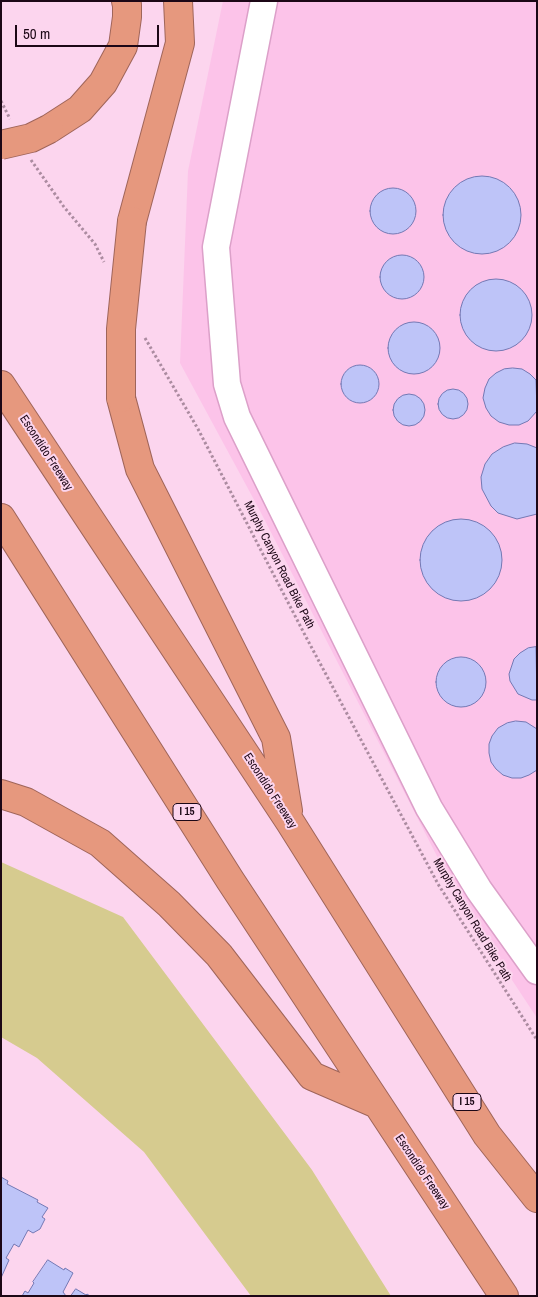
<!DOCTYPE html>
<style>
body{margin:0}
#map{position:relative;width:538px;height:1297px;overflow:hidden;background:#fcd5ee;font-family:"Archivo Narrow",sans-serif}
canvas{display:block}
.frame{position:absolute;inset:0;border:2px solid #1c0716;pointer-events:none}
.scale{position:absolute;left:15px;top:25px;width:144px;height:22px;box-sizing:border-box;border:2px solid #1c0716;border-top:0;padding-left:6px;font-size:15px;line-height:18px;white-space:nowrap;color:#1c0716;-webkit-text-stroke:4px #fcd5ee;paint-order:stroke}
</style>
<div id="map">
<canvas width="538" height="1297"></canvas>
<div class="frame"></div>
<div class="scale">50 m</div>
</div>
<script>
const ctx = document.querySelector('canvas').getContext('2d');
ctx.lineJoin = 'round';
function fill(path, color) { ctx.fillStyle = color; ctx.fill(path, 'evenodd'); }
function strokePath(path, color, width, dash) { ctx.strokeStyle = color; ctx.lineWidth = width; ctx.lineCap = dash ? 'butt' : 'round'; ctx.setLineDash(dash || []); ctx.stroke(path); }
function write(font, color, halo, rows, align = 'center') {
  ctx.font = font + ' "Archivo Narrow",sans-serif'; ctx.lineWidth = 4; ctx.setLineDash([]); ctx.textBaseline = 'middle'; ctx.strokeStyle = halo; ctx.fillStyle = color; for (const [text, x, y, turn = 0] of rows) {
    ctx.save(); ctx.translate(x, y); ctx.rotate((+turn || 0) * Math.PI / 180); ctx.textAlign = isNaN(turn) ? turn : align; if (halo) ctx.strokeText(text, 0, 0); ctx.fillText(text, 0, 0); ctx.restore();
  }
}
fill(new Path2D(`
 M223 1H537V1018L460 901 259 509 180 363 188 171Z`), '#fcc3e9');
fill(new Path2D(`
 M1 862 123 917 312 1170 391 1296H251L144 1152 37 1058 1 1037Z`), '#d6cb8f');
const building = new Path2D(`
 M443 215a39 39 0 1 1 78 0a39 39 0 1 1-78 0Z
 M370 211a23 23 0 1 1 46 0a23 23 0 1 1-46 0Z
 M380 277a22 22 0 1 1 44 0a22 22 0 1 1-44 0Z
 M460 315a36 36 0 1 1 72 0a36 36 0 1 1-72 0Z
 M388 348a26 26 0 1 1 52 0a26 26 0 1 1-52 0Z
 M341 384a19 19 0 1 1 38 0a19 19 0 1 1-38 0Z
 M513 368 522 369 530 374 536 380 537 411 528 421 519 425H509L499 422 491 416 486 408 483 398 485 388 489 379 496 373 504 369Z
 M438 404a15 15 0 1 1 30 0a15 15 0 1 1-30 0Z
 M393 410a16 16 0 1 1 32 0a16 16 0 1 1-32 0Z
 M515 443 527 444 537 448V514L517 519 498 513 491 506 482 489 481 477 485 464 492 454 503 447Z
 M420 560a41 41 0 1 1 82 0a41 41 0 1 1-82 0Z
 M536 647 537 700H532L518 694 510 681 509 674 514 659 520 653 528 648Z
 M436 682a25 25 0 1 1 50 0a25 25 0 1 1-50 0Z
 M516 721 526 722 537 729V770L529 775 521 778H512L503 775 496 769 491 762 489 753V744L492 736 498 728 507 723Z
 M1 1177 8 1181 7 1184 38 1200 37 1202 48 1208 42 1217 45 1219 40 1229 33 1233 28 1230 19 1247 14 1244 6 1258 9 1260 1 1278Z
 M48 1260 64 1270 65 1268 73 1273 63 1292 66 1296H22L25 1291 28 1293 34 1283 33 1282Z
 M76 1289 86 1295 87 1294 90 1296H71Z`);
fill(building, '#bec4f8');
strokePath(building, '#7479b4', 1);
const minor = new Path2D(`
 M264 1 216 247 227 384 237 417 429 808 479 890 537 971`);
const highway = new Path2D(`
 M49 129 80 109 103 83 123 46 127 17V5L126 1
 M132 221 180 43 178 1
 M1 385 290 822 487 1135 537 1198
 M121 398 140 469 276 738 288 811
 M1 518 230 880 504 1296
 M1 794 26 802 100 843 169 904 219 955 312 1076 377 1104`);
strokePath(minor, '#dca0c9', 29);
strokePath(highway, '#9f655a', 30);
strokePath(new Path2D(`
 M1 101 10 119
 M31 160 64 207 95 244 104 262
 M145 338 198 429 306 637 438 884 537 1040`), '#ab8ba0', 3, [2.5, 2.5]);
strokePath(minor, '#fff', 26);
strokePath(highway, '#e6987e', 28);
const highwayBridge = new Path2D(`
 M1 145 31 138 49 129
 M121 398V329L132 221`);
strokePath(highwayBridge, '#9f655a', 30, []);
strokePath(highwayBridge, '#e6987e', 28);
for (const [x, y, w] of [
 [187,812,28],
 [467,1102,28]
]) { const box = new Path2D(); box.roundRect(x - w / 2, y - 8.5, w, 17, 4); ctx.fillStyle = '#fcd5ee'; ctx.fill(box); strokePath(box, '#1c0716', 1); }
write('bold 11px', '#1c0716', null, [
 ["I 15",187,812],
 ["I 15",467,1102]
]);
write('12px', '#1c0716', '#fcd5ee', [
 ["Escondido Freeway",46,453,57],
 ["Murphy Canyon Road Bike Path",279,565,63],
 ["Escondido Freeway",270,791,57],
 ["Murphy Canyon Road Bike Path",472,920,59],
 ["Escondido Freeway",422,1172,56]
]);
</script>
